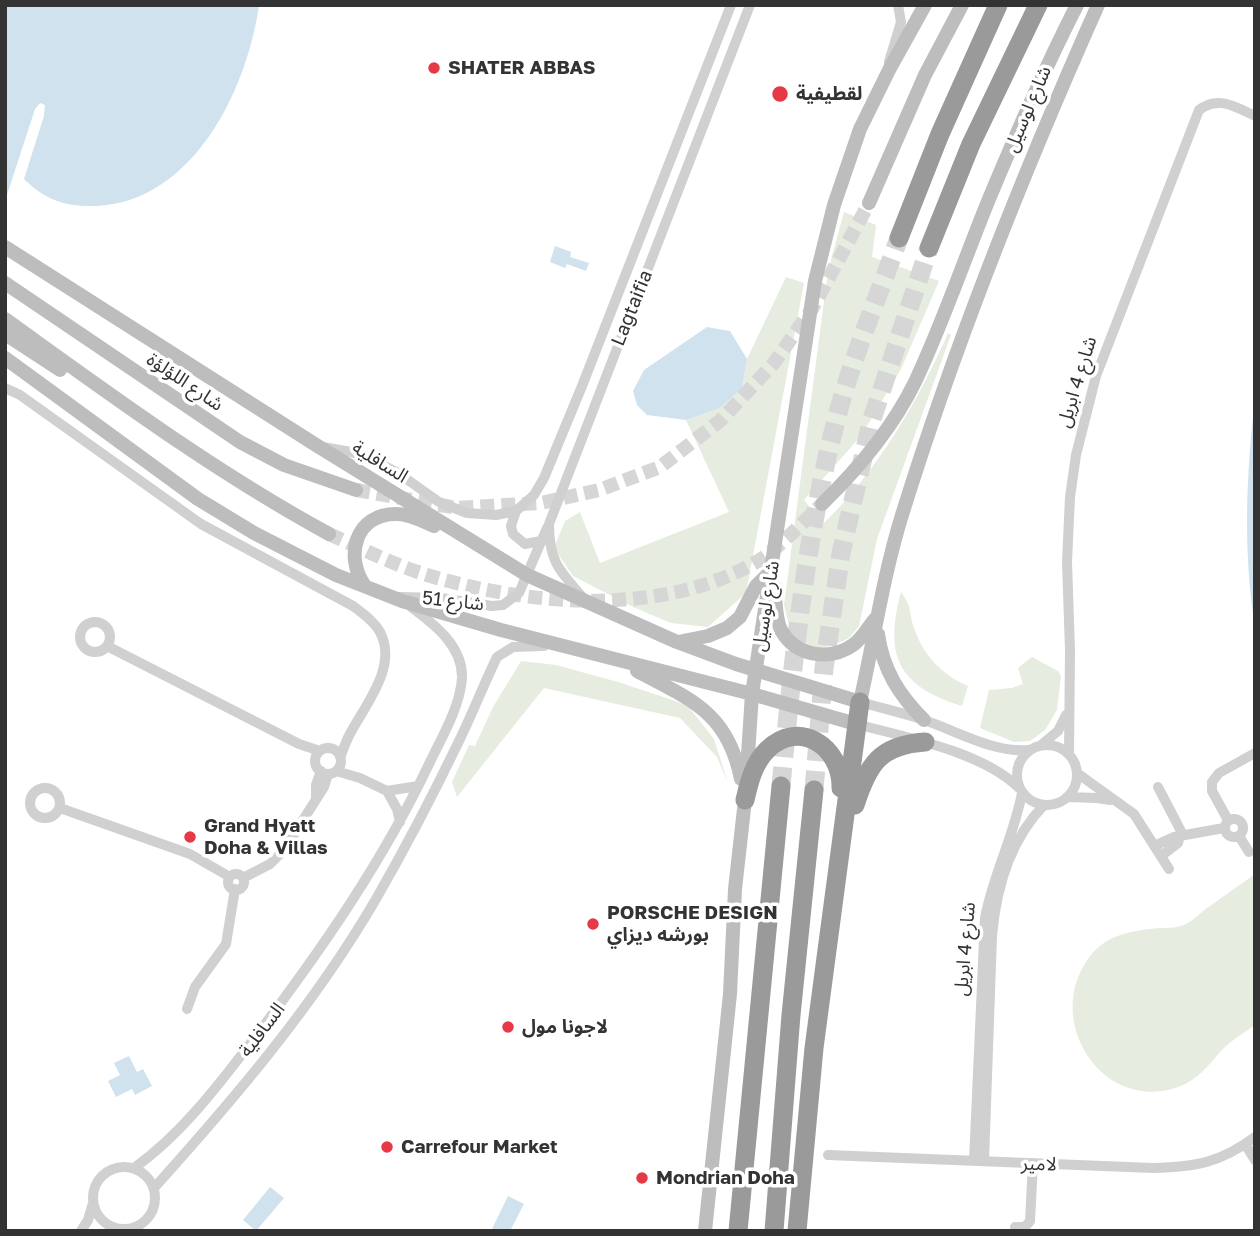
<!DOCTYPE html>
<meta charset="utf-8">
<style>
body{margin:0}
#map{position:relative;width:1260px;height:1236px;overflow:hidden;background:#fff;font-family:"Golos Text",sans-serif}
canvas{display:block}
.frame{position:absolute;inset:0;border:7px solid #333;pointer-events:none}
</style>
<div id="map">
<canvas width="1260" height="1236"></canvas>
<div class="frame"></div>
</div>
<script>
const ctx = document.querySelector('canvas').getContext('2d');
ctx.lineJoin = 'round';
function fill(path, color) { ctx.fillStyle = color; ctx.fill(path, 'evenodd'); }
function strokePath(path, color, width, dash) { ctx.strokeStyle = color; ctx.lineWidth = width; ctx.lineCap = dash ? 'butt' : 'round'; ctx.setLineDash(dash || []); ctx.stroke(path); }
function write(font, color, halo, rows, align = 'center') {
  ctx.font = font + ' "Golos Text","Noto Sans Arabic",sans-serif'; ctx.lineWidth = 7; ctx.setLineDash([]); ctx.textBaseline = 'middle'; ctx.strokeStyle = halo; ctx.fillStyle = color; for (const [text, x, y, turn = 0] of rows) {
    ctx.save(); ctx.translate(x, y); ctx.rotate((+turn || 0) * Math.PI / 180); ctx.textAlign = isNaN(turn) ? turn : align; if (halo) ctx.strokeText(text, 0, 0); ctx.fillText(text, 0, 0); ctx.restore();
  }
}
fill(new Path2D(`
 M844 212 876 225 872 257 939 281 901 369 861 436 804 500 823 524C877 471 918 402 948 333L951 335 877 539 859 626 849 638 834 645 820 648 807 644 790 629 784 605 828 271Z
 M786 277 804 283 746 593 708 627 671 623 633 607 573 576 554 548 565 521 580 512 600 563 729 512 686 420 720 408 742 388 747 359Z
 M901 592C913 609 908 610 914 628 923 655 942 675 968 686L962 706C898 686 884 656 901 592Z
 M1032 657 1058 671 1061 676 1057 710 1045 730 1030 741 1014 742 980 728 989 690 1012 688 1023 684 1018 668Z
 M521 661 556 665 618 682 687 705 714 739 728 783 717 757 680 718 544 688 457 797 452 782 469 745 475 746 493 707Z
 M1255 874V1025C1244 1033 1230 1041 1221 1051 1207 1067 1195 1083 1172 1089 1099 1108 1047 1021 1086 962 1104 934 1130 931 1160 928 1167 928 1175 928 1181 926 1189 924 1197 916 1203 911 1220 899 1238 886 1255 874Z`), '#e6ecdf');
fill(new Path2D(`
 M5 5H259C247 90 193 202 96 206 66 207 45 200 24 179L44 116 45 105 40 103 35 109 5 201Z
 M555 246 571 252 570 257 589 263 586 271 567 264 565 268 550 262Z
 M707 327 730 331 747 359 742 388 720 408 686 420 647 415 637 405 633 391 644 370Z
 M1255 399V628C1243 551 1246 476 1255 399Z
 M129 1056 137 1072 143 1069 152 1086 135 1095 132 1089 116 1097 108 1081 120 1075 114 1063Z
 M270 1187 284 1198 256 1231 243 1220Z
 M508 1196 524 1204 510 1231H491Z`), '#cfe2ee');
strokePath(new Path2D(`
 M356 490 457 508 541 503 599 490 660 467 721 420 774 363 812 309 869 203
 M329 534C361 548 394 565 427 575 529 606 663 617 758 561 777 550 805 520 822 504`), '#d6d6d6', 14, [14, 7]);
strokePath(new Path2D(`
 M781 786C793 659 806 532 839 409 855 351 879 294 899 238
 M814 790 824 668 841 553 872 419 929 248`), '#d6d6d6', 19, [19, 10]);
strokePath(new Path2D(`
 M889 62 901 22 898 5
 M5 388 20 395 201 524 353 606C362 613 374 621 380 632 398 666 366 704 351 732 346 740 344 749 340 757
 M323 447 351 452 371 459 398 473 439 502 467 513 496 515 516 511 534 495 544 478 582 386 731 5
 M516 511 511 526 513 534 525 544 541 541
 M400 597 441 598 492 606 503 605 519 593 547 528
 M585 600C560 571 549 563 549 524L750 5
 M80 637a15 15 0 1 1 30 0a15 15 0 1 1-30 0Z
 M107 646 299 744 320 751
 M860 702C881 708 903 713 924 720 957 731 993 753 1029 750
 M856 724C905 737 983 752 1019 788
 M1017 775a30 30 0 1 1 60 0a30 30 0 1 1-60 0Z
 M1041 745 1058 731 1066 715
 M315 761a13 13 0 1 1 26 0a13 13 0 1 1-26 0Z
 M1069 754 1070 650 1067 562 1070 497 1076 455 1096 376 1199 110C1218 95 1236 107 1255 116
 M336 771 360 778 387 791 418 786
 M1077 773 1134 814 1169 869
 M1158 787 1183 835
 M30 803a15 15 0 1 1 30 0a15 15 0 1 1-30 0Z
 M387 791 397 809 400 822
 M1067 797 1097 798 1110 800
 M316 798V785L321 771
 M60 808 190 854 230 877
 M1225 828a9 9 0 1 1 18 0a9 9 0 1 1-18 0Z
 M1228 820 1212 791V782L1219 773 1255 753
 M1239 836 1249 852
 M1154 846 1174 837 1224 828
 M1161 856 1178 843 1180 836
 M228 882a8 8 0 1 1 16 0a8 8 0 1 1-16 0Z
 M243 878 270 864 284 850 324 787 328 774
 M187 1009 195 987 226 944 235 889
 M1245 1144 1255 1160
 M828 1155 1153 1168C1195 1167 1220 1163 1255 1137
 M974 1161 985 918C993 875 1014 836 1022 793
 M984 1161 992 936C996 889 1010 840 1044 805
 M93 1198a31 31 0 1 1 62 0a31 31 0 1 1-62 0Z
 M134 1168C182 1134 220 1083 256 1036 322 949 383 861 430 762 442 737 460 707 462 678 463 646 434 624 411 607
 M154 1188C235 1098 315 1004 376 899 406 847 434 793 460 739 473 712 484 684 497 657L513 647 544 646
 M1015 1227H1025L1030 1221 1033 1163
 M81 1231 88 1220 93 1203`), '#d0d0d0', 10);
strokePath(new Path2D(`
 M869 203 925 75 962 5
 M5 247 316 445 527 575 677 642 736 664 860 702C874 640 883 576 902 515 956 341 1024 171 1098 5
 M5 283 240 442 284 465 356 490
 M5 319C111 395 215 472 329 534
 M5 334 60 370
 M5 358 198 499 254 533 336 575 402 601 501 630 752 694 856 724
 M822 504C858 469 893 427 915 382 943 323 964 260 989 199 1016 134 1045 68 1077 5
 M365 586C344 557 355 513 397 514 410 514 422 521 434 526
 M774 586C776 600 775 618 781 630 796 657 830 661 853 645 862 639 868 627 875 619
 M878 634C883 670 899 695 924 720
 M678 642 708 636 727 628 740 617 756 586 771 571
 M637 671C692 700 728 713 741 779
 M705 1231 730 994 735 889 745 800 752 694 815 281 834 205 860 129 890 68 925 5`), '#bdbdbd', 14);
strokePath(new Path2D(`
 M899 238 940 134 998 5
 M929 248 971 144 1038 5
 M745 800C749 783 753 764 767 750 799 718 842 747 841 788
 M855 805C868 765 879 745 925 742
 M738 1231 781 786
 M774 1231 791 1015 814 790
 M797 1231 814 1048 860 702`), '#9a9a9a', 19);
for (const [x, y, r, color] of [
 [434,68,7,"#e63946"],
 [780,94,9,"#e63946"],
 [190,837,7,"#e63946"],
 [593,924,7,"#e63946"],
 [508,1027,7,"#e63946"],
 [387,1147,7,"#e63946"],
 [642,1178,7,"#e63946"]
]) { const dot = new Path2D(); dot.arc(x, y, r, 0, 2 * Math.PI); ctx.fillStyle = color; ctx.fill(dot); strokePath(dot, '#fff', 2.5); }
write('bold 19px', '#333', '#fff', [
 ["SHATER ABBAS",448,68],
 ["لقطيفية",796,94],
 ["Grand Hyatt",204,826],
 ["Doha & Villas",204,848],
 ["PORSCHE DESIGN",607,913],
 ["بورشه ديزاي",607,935],
 ["لاجونا مول",522,1027],
 ["Carrefour Market",401,1147],
 ["Mondrian Doha",656,1178]
], 'left');
write('19px', '#333', '#fff', [
 ["شارع لوسيل",1028,109,-67],
 ["Lagtaifia",632,308,-68],
 ["شارع اللؤلؤة",185,382,34],
 ["شارع 4 ابريل",1077,382,-73],
 ["السافلية",380,462,32],
 ["شارع 51",453,601,6],
 ["شارع لوسيل",766,606,-81],
 ["شارع 4 ابريل",965,949,-85],
 ["السافلية",262,1030,-53],
 ["لامير",1039,1164,2]
]);
</script>
